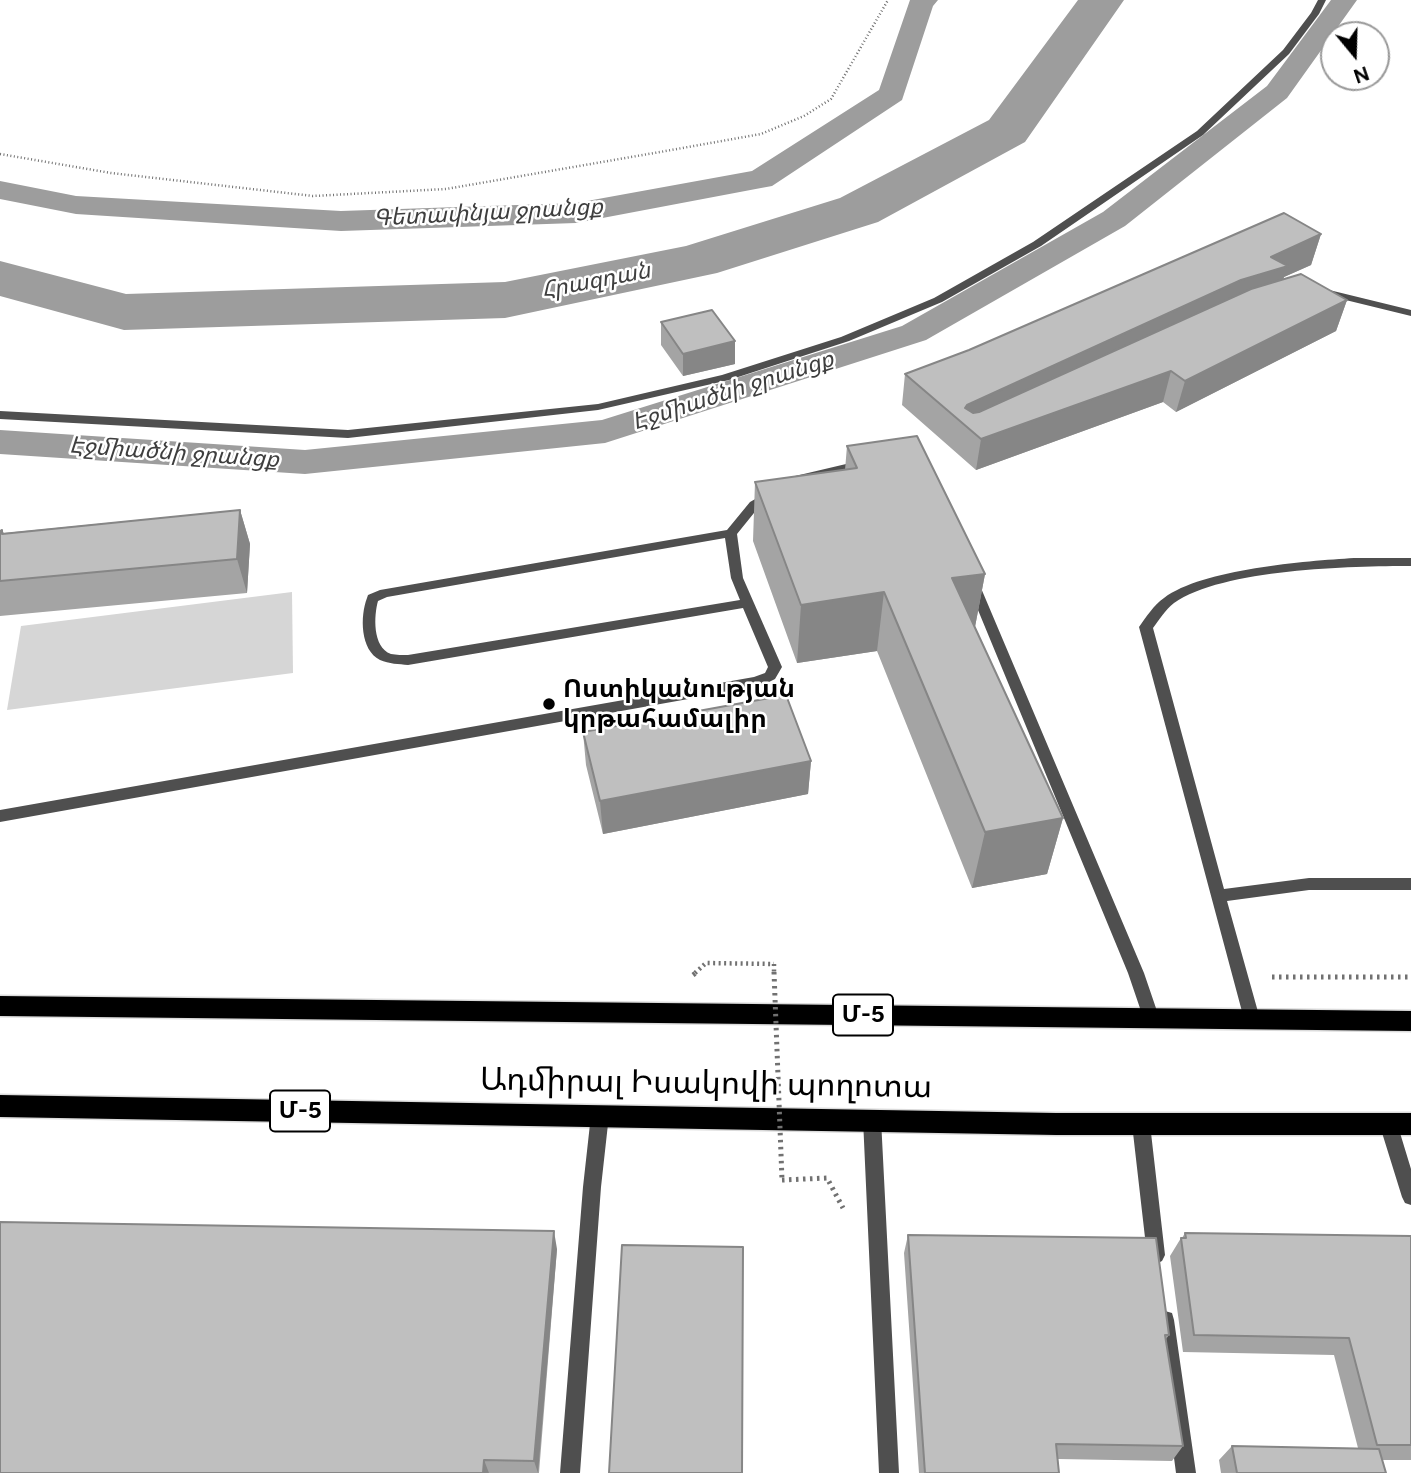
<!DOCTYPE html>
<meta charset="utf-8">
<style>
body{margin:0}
#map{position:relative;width:1411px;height:1473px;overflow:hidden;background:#fff;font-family:Figtree,sans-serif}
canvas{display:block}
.north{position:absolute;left:1320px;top:21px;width:70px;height:70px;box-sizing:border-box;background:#fff;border:2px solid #999;border-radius:50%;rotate:161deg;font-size:19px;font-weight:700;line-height:28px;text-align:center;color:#000}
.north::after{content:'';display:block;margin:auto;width:24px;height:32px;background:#000;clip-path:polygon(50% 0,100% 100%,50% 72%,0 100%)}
</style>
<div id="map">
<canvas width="1411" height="1473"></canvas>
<div class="north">N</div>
</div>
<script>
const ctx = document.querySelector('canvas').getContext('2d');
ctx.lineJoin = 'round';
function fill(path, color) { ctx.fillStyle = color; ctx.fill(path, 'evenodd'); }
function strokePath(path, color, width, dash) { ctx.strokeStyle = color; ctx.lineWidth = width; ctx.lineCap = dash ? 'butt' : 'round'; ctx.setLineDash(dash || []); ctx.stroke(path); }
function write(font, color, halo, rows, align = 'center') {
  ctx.font = font + ' Figtree,"Noto Sans Armenian",sans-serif'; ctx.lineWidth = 5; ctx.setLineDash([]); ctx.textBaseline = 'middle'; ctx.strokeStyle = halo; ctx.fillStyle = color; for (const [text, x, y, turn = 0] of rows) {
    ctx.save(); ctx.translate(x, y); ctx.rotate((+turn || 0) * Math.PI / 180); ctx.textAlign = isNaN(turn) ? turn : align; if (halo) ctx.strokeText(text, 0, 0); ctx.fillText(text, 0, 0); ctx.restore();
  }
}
fill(new Path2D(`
 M292 592 293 673 7 710 21 626Z`), '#d6d6d6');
fill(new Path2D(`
 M910 0H938L933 6 902 100 772 186 761 188 576 223 341 231 76 214 0 199V181L76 196 341 211 576 203 752 171 879 90Z
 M1331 0H1357L1287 98 1125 226 926 340 605 443 305 474 0 454V430L305 450 602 420 902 326 1103 212 1267 86Z`), '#9d9d9d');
fill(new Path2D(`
 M1078 0H1124L1025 142 878 222 717 273 505 318 124 330 0 296V261L126 294 505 282 686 246 840 198 989 120Z`), '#9d9d9d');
const trunk = new Path2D(`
 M0 996 1411 1011V1031L0 1016Z
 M0 1095 1056 1113H1411V1135H1056L0 1117Z`);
strokePath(trunk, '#dbdbdb', 3);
strokePath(new Path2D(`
 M0 154 111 173 313 196 446 189 660 152 761 134 804 116 831 99 888 0`), '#717171', 2.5, [1, 2.5]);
strokePath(new Path2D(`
 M695 973 706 963 774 964`), '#717171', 4.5, [2, 3.5]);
strokePath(new Path2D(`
 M693 975 697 972
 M1272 977H1411
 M782 1180 827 1178 843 1208`), '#717171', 5, [2.5, 4.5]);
fill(new Path2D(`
 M1321 288 1411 310V316L1317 293V289Z
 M863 460 867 461V467L795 484 789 480 791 477Z
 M771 490 777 494 775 497 758 508 737 534 743 578 782 667 775 679 761 686 0 822V810L754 677 765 673 768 667 743 608 408 665C399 664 389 664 380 660 360 650 360 616 367 598L368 595 380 590 727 530 750 502ZM725 538 731 578 740 600 408 655C403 655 396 655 391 654 372 647 374 615 378 601L387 597Z
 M1354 558H1411V566C1352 566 1222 569 1174 603 1165 610 1159 620 1153 628L1224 889 1309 878H1411V890H1309L1227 901 1260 1019 1258 1024 1252 1026 1246 1024 1244 1019 1139 627C1146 617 1154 605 1164 598 1202 569 1306 561 1354 558Z
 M972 577 978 581 1144 973 1159 1017 1157 1022 1151 1024 1145 1022 1143 1017 1128 973 966 581Z
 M600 1107 606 1109 609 1115 601 1187 580 1473H560L583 1187 591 1115 594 1109Z
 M872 1111 878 1113 881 1119 899 1473H879L863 1119 866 1113Z
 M1388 1115 1394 1117 1397 1123 1411 1169V1205L1405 1203 1402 1197 1379 1123 1382 1117Z
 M1141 1116 1147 1118 1150 1124 1165 1255 1162 1261 1156 1264 1150 1261 1147 1255 1132 1124 1135 1118Z
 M1165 1311 1172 1313 1174 1320 1196 1473H1176L1156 1320 1158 1313Z`), '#4f4f4f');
fill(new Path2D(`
 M1318 0H1326L1319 14 1289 54 1203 135 1041 246 942 302 849 341 729 380 598 410 348 438 0 419V411L348 430 598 404 722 375 841 337 934 298 1033 242 1197 131 1283 50 1311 13Z`), '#4f4f4f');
fill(trunk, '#000');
strokePath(new Path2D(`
 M774 964V973`), '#717171', 4.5, [2, 3.5]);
strokePath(new Path2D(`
 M774 972 782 1180`), '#717171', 5, [2.5, 4.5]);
fill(new Path2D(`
 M1321 234 1311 265 1284 277 1283 279 1347 300 1336 331 1176 412 1163 402 976 470 902 405 905 374Z
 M661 322 735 364 683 376 661 345Z
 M847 446 985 574 975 627 1063 818 1047 874 972 888 877 651 797 663 753 541 755 482 845 470Z
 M240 510 250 544 247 593 0 616V531L2 530 4 533Z
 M583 732 811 761 808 794 603 834 586 765Z
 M1185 1233 1411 1236V1460H1382L1386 1473H1221L1219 1460 1232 1446 1358 1448 1334 1355 1183 1352 1170 1256 1181 1238H1182Z
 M908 1235 1169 1335 1166 1339 1183 1446 1172 1461 1058 1459 1059 1473H919L904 1253Z
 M557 1249 539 1473H0Z`), '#a4a4a4');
fill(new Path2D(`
 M1321 234 1311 265 1284 277 1278 297 972 431 965 408 967 405 1271 257Z
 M1347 300 1336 331 1176 412 1185 381Z
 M735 341V364L683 376V354Z
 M1171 371 1163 402 976 470 981 439Z
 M240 510 250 544 247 593 237 559Z
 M985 574 974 632 952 578Z
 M884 592 877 651 797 663 801 605Z
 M811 761 808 794 603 834 600 801Z
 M1063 818 1047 874 972 888 985 832Z
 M554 1231 557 1249 538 1473 534 1461Z
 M484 1460 489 1473H483Z`), '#868686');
const building = new Path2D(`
 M1284 213 1321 234 1271 257 1288 266 1241 280 967 405 965 408 973 413 979 412 1251 289 1301 274 1347 300 1185 381 1171 371 981 439 905 374 969 350Z
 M712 310 735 341 683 354 661 322Z
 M917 436 985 574 952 578 1063 818 985 832 884 592 801 605 755 482 857 468 847 446Z
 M240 510 237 559 0 581V531L2 530V534Z
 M786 695 811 761 600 801 583 732Z
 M0 1222 554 1231 534 1461 484 1460 483 1473H0Z
 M1185 1233 1411 1236V1445H1377L1349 1338 1194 1335 1181 1238H1186Z
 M908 1235 1156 1238 1169 1335H1165L1183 1446 1056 1444 1059 1473H925Z
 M622 1245 743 1247 742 1473H609Z
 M1232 1446 1379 1449 1386 1473H1237Z`);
fill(building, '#bfbfbf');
strokePath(building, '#868686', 2);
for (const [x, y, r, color] of [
 [549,704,7,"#000"]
]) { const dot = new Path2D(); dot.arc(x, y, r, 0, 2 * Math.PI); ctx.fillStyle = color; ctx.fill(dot); strokePath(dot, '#fff', 2.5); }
write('italic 23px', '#3e3e3e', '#fff', [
 ["Գետափնյա ջրանցք",488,213,-3],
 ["Հրազդան",596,281,-11],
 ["Էջմիածնի ջրանցք",733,391,-18],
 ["Էջմիածնի ջրանցք",174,453,4]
]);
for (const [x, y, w] of [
 [863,1015,60],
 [300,1111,60]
]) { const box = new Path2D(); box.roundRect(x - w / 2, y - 20.5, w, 41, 5); ctx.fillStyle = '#fff'; ctx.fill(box); strokePath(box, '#000', 2); }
write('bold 24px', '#000', null, [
 ["Մ-5",863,1015],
 ["Մ-5",300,1111]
]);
write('bold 26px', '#000', '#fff', [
 ["Ոստիկանության",563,689],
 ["կրթահամալիր",563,719]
], 'left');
write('32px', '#000', '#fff', [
 ["Ադմիրալ Իսակովի պողոտա",706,1084,1]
]);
</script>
